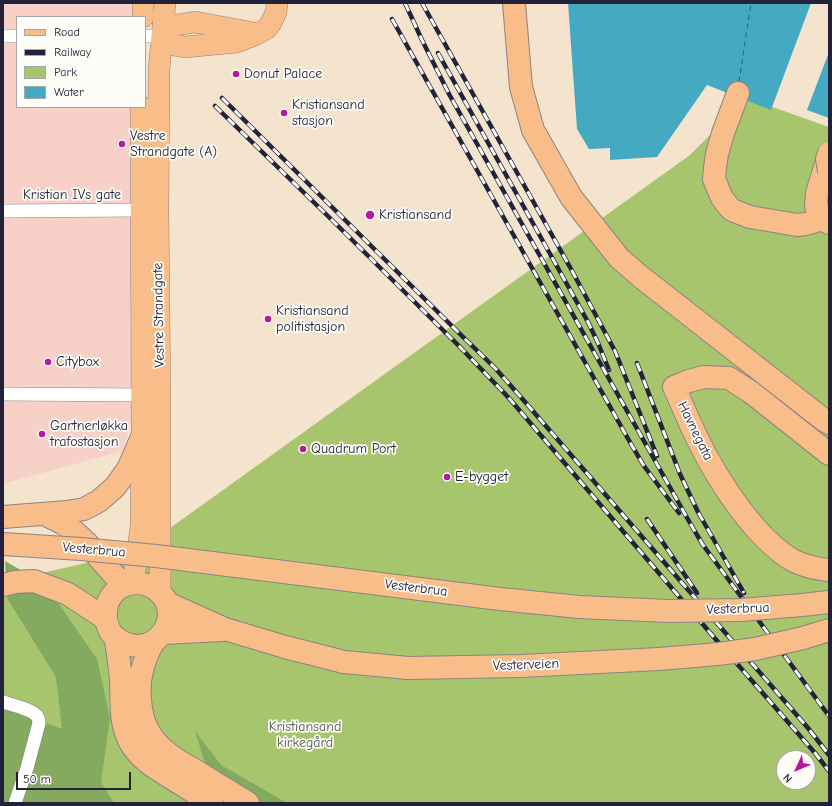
<!DOCTYPE html>
<meta charset="utf-8">
<style>
body{margin:0}
#map{position:relative;width:832px;height:806px;overflow:hidden;background:#f5e4cd;font-family:"Comic Neue",sans-serif}
canvas{display:block}
.frame{position:absolute;inset:0;border:4px solid #22223b;pointer-events:none}
.legend{position:absolute;left:16px;top:16px;width:130px;height:92px;box-sizing:border-box;background:#fdfcf7;border:1px solid #a5a5ac;margin:0;padding:5px 7px;list-style:none;font-size:12px;color:#22223b}
.legend li{display:flex;align-items:center;gap:8px;height:20px}
.legend b{width:20px;border:1px solid #a5a5ac}
.north{position:absolute;left:776px;top:750px;width:40px;height:40px;box-sizing:border-box;background:#fdfcf7;border:1px solid #a5a5ac;border-radius:50%;rotate:226deg;font-size:11px;font-weight:700;line-height:16px;text-align:center;color:#22223b}
.north::after{content:'';display:block;margin:auto;width:14px;height:18px;background:#b5179e;clip-path:polygon(50% 0,100% 100%,50% 72%,0 100%)}
.scale{position:absolute;left:16px;top:772px;width:115px;height:18px;box-sizing:border-box;border:2px solid #22223b;border-top:0;padding-left:5px;font-size:12px;line-height:14px;white-space:nowrap;color:#22223b;-webkit-text-stroke:3px #fdfcf7;paint-order:stroke}
</style>
<div id="map">
<canvas width="832" height="806"></canvas>
<div class="frame"></div>
<ul class="legend">
<li><b style="height:5px;background:#f8bd89"></b>Road</li>
<li><b style="height:5px;background:#22223b"></b>Railway</li>
<li><b style="height:11px;background:#a6c56d"></b>Park</li>
<li><b style="height:11px;background:#43aac2"></b>Water</li>
</ul>
<div class="north">N</div>
<div class="scale">50 m</div>
</div>
<script>
const ctx = document.querySelector('canvas').getContext('2d');
ctx.lineJoin = 'round';
function fill(path, color) { ctx.fillStyle = color; ctx.fill(path, 'evenodd'); }
function strokePath(path, color, width, dash) { ctx.strokeStyle = color; ctx.lineWidth = width; ctx.lineCap = dash ? 'butt' : 'round'; ctx.setLineDash(dash || []); ctx.stroke(path); }
function write(font, color, halo, rows, align = 'center') {
  ctx.font = font + ' "Comic Neue",sans-serif'; ctx.lineWidth = 3.5; ctx.setLineDash([]); ctx.textBaseline = 'middle'; ctx.strokeStyle = halo; ctx.fillStyle = color; for (const [text, x, y, turn = 0] of rows) {
    ctx.save(); ctx.translate(x, y); ctx.rotate((+turn || 0) * Math.PI / 180); ctx.textAlign = isNaN(turn) ? turn : align; if (halo) ctx.strokeText(text, 0, 0); ctx.fillText(text, 0, 0); ctx.restore();
  }
}
fill(new Path2D(`
 M3 3H136V17H17V107H136L140 393 122 451 3 484Z`), '#f7d1c7');
fill(new Path2D(`
 M747 98 829 127V803H3V582L138 551 690 155ZM784 758H808V782H784Z`), '#a6c56d');
fill(new Path2D(`
 M5 561 45 584 97 659 110 718 101 782 114 803H3V706L62 729 56 677 7 598Z
 M195 731 221 765 287 803H233L212 785Z`), '#84aa60');
fill(new Path2D(`
 M568 3H811L771 110 707 85 657 157 610 160V148L589 149 577 129Z
 M829 52V118L807 110Z`), '#43aac2');
strokePath(new Path2D(`
 M739 82 751 3`), '#315f78', 1, [5, 4]);
const street = new Path2D(`
 M3 36H17
 M145 36H162
 M3 211 141 210
 M3 394 142 395
 M3 702C12 705 31 709 37 716 39 719 39 720 39 723L27 768 15 803`);
const primary = new Path2D(`
 M143 17V3
 M162 36 173 45 185 47 237 42 257 34 266 29 271 23 276 12 277 3
 M162 36 176 25 195 22 254 33
 M131 584 136 566 141 525 142 437 141 107
 M160 593V407L158 210 159 70 165 3`);
const highway = new Path2D(`
 M514 3 521 87 533 130 571 197 619 258 641 277 824 420 829 423
 M738 93 723 133 717 154 715 168 714 179 722 198 729 207 732 210 750 217 797 225 806 224 823 219
 M829 154 817 193 816 206 823 219 829 223
 M829 454 752 393 729 378 704 377 689 381 674 387C682 404 689 422 698 440 717 479 755 539 794 561 805 566 817 569 829 570
 M44 514 64 524 75 532 87 543 99 558 124 586
 M3 517 67 512 84 509 99 501 115 487 128 469 142 437
 M3 585 15 582 34 581 68 594 106 619
 M167 603 225 629 285 647 344 662 408 668 521 666 659 659
 M163 633 222 630
 M115 637C151 666 187 617 159 592 139 574 107 585 106 613 105 619 107 625 110 631 112 635 115 636 116 641 118 654 120 667 121 680 122 704 119 726 133 747 142 760 155 768 168 776 182 785 197 794 212 803
 M803 638 829 630
 M154 641C143 661 138 678 140 700 141 711 143 723 149 732 160 752 182 763 201 774 216 784 232 793 248 803`);
strokePath(street, '#8c8384', 14);
strokePath(primary, '#8c8384', 22);
strokePath(highway, '#8c8384', 24);
strokePath(street, '#fff', 13);
strokePath(primary, '#f8bd89', 21);
strokePath(highway, '#f8bd89', 22);
const rail = new Path2D(`
 M405 3 422 40 449 94 690 523 703 545 829 716
 M422 3 571 269 615 351 657 456
 M392 19 631 444 644 466 679 513
 M438 53 588 322 598 343 609 370
 M222 98 458 332 495 368 519 395 808 728 829 755
 M215 106 333 221 459 346 508 397 712 635 815 753 829 771
 M637 363 680 474 698 512 744 593
 M647 519 697 593`);
strokePath(rail, '#22223b', 4.5);
strokePath(rail, '#fdfcf7', 3, [9]);
const highwayBridge = new Path2D(`
 M829 153 827 159 829 171
 M3 544 81 549 156 556 500 599 579 607 669 611 741 610 802 605 829 602
 M659 659 718 654 755 649 803 638`);
strokePath(highwayBridge, '#8c8384', 24, []);
strokePath(highwayBridge, '#f8bd89', 22);
for (const [x, y, r, color] of [
 [236,74,4,"#b5179e"],
 [284,113,4,"#b5179e"],
 [122,144,4,"#b5179e"],
 [370,215,5,"#b5179e"],
 [268,319,4,"#b5179e"],
 [48,362,4,"#b5179e"],
 [42,434,4,"#b5179e"],
 [303,449,4,"#b5179e"],
 [447,477,4,"#b5179e"]
]) { const dot = new Path2D(); dot.arc(x, y, r, 0, 2 * Math.PI); ctx.fillStyle = color; ctx.fill(dot); strokePath(dot, '#fdfcf7', 1.5); }
write('14px', '#22223b', '#fdfcf7', [
 ["Donut Palace",244,74],
 ["Kristiansand",292,105],
 ["stasjon",292,121],
 ["Vestre",130,136],
 ["Strandgate (A)",130,152],
 ["Kristiansand",379,215],
 ["Kristiansand",276,311],
 ["politistasjon",276,327],
 ["Citybox",56,362],
 ["Gartnerløkka",50,426],
 ["trafostasjon",50,442],
 ["Quadrum Port",311,449],
 ["E-bygget",455,477]
], 'left');
write('14px', '#22223b', '#fdfcf7', [
 ["Kristian IVs gate",72,195],
 ["Vestre Strandgate",159,315,-91],
 ["Havnegata",695,431,64],
 ["Vesterbrua",94,550,5],
 ["Vesterbrua",416,588,7],
 ["Vesterbrua",738,609,-2],
 ["Vesterveien",526,665,-2]
]);
write('14px', '#505b4c', '#fdfcf7', [
 ["Kristiansand",305,727],
 ["kirkegård",305,743]
]);
</script>
